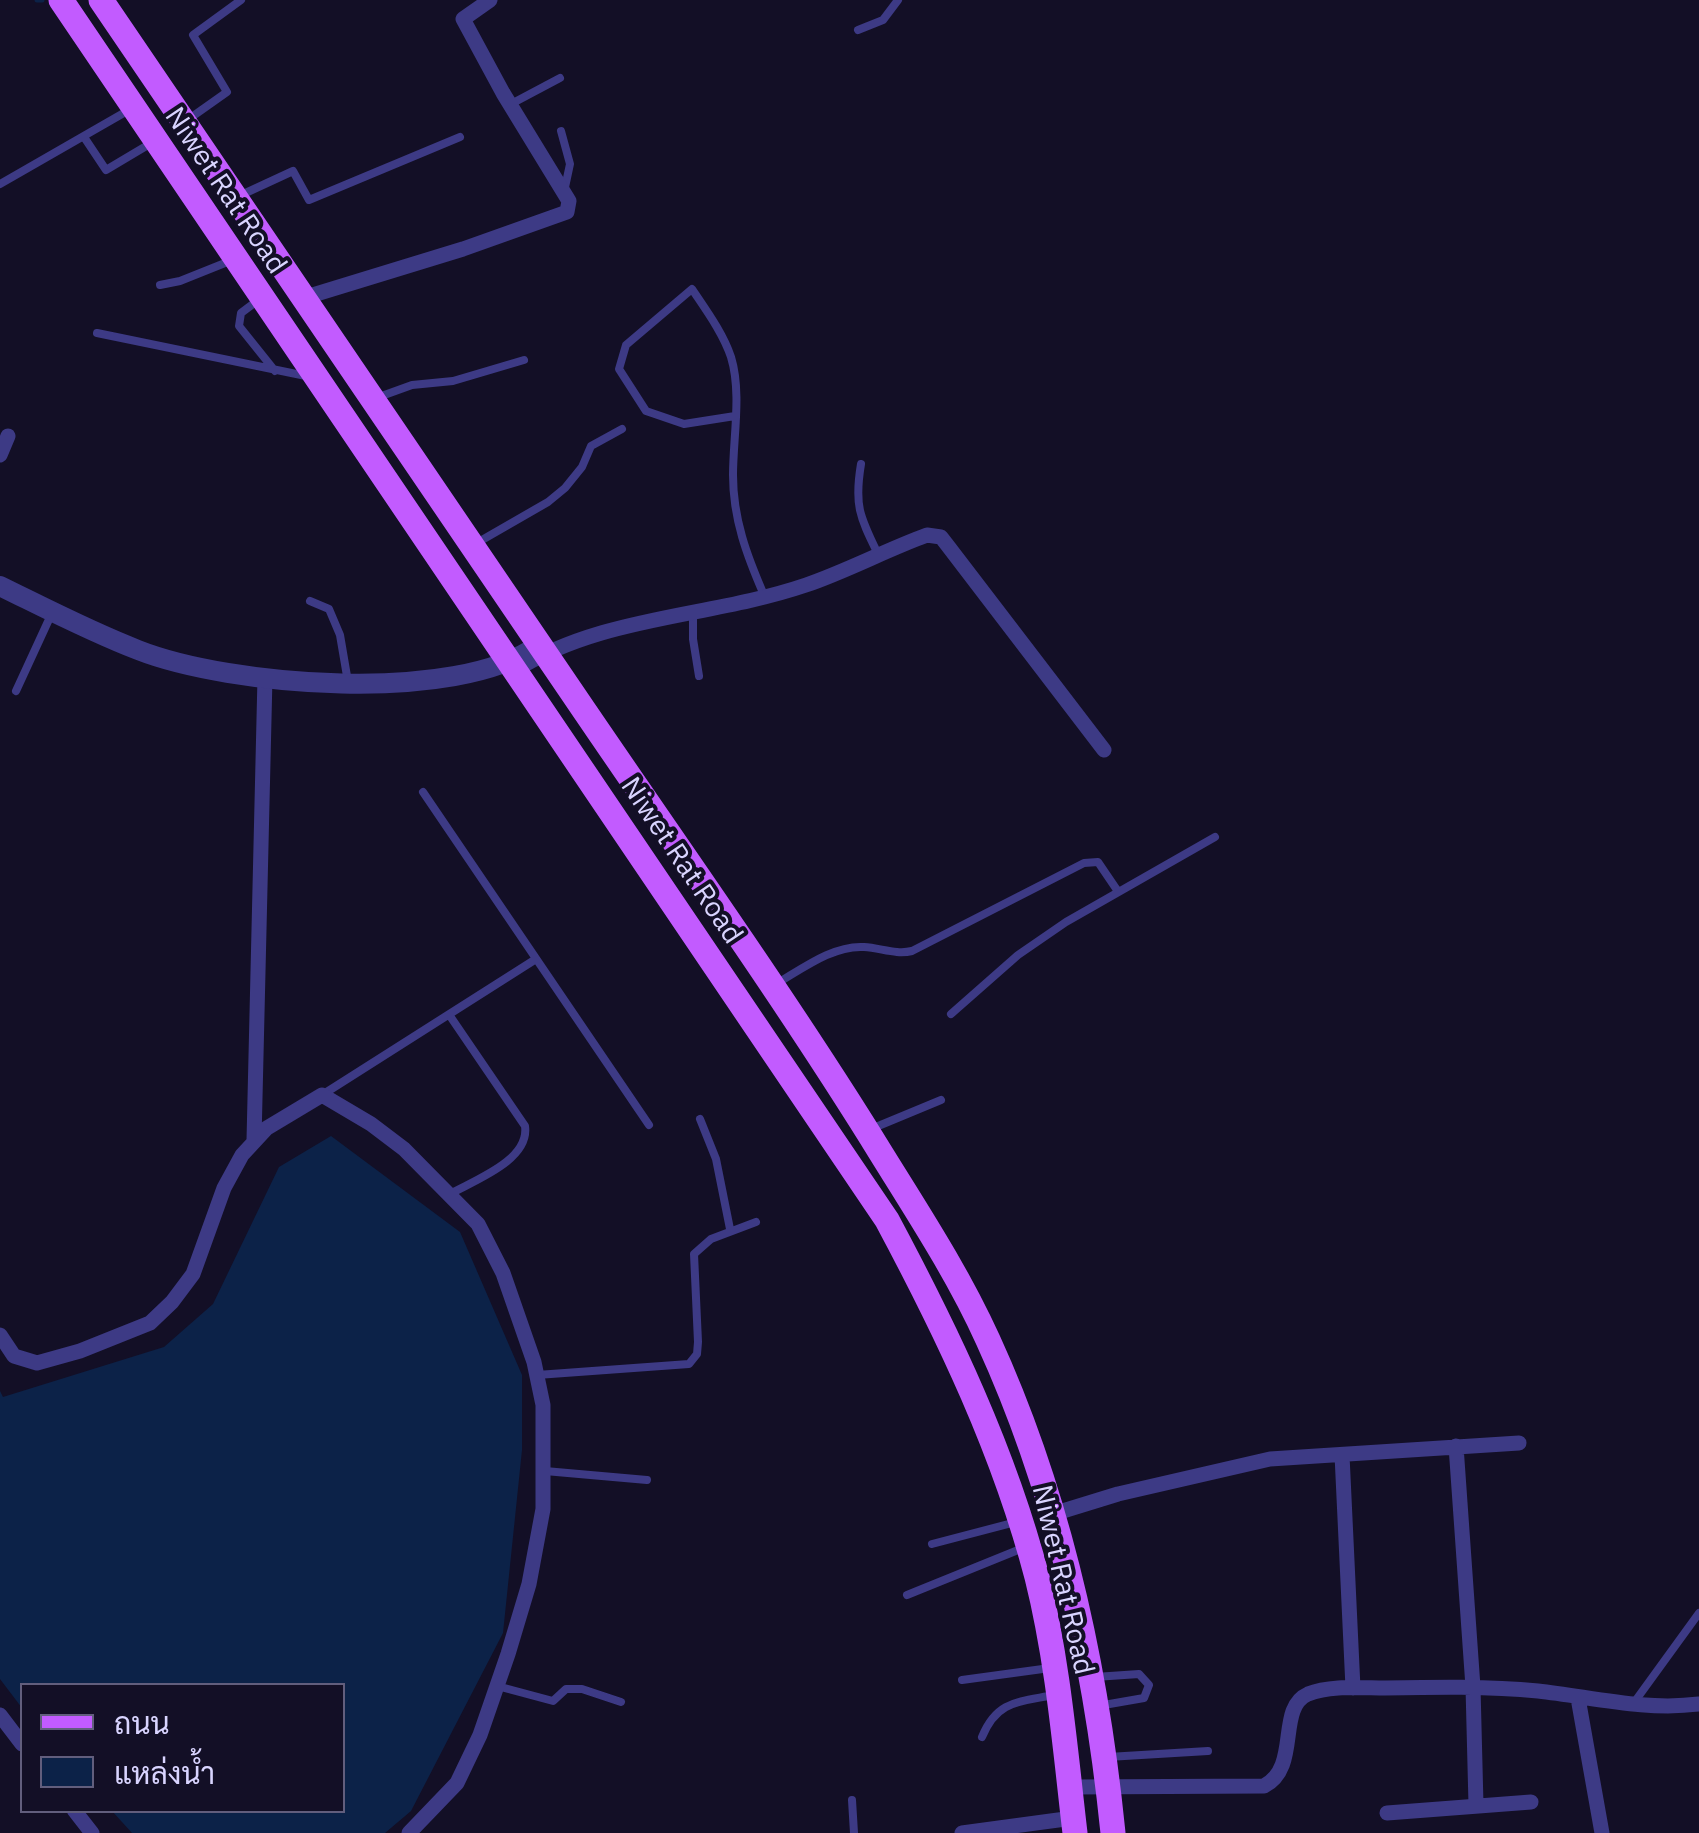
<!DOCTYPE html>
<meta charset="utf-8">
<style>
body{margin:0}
#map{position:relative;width:1699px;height:1833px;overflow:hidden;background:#130f26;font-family:"IBM Plex Sans",Sarabun,sans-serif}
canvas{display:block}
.legend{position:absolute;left:20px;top:1683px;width:325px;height:130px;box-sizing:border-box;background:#130f26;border:2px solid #625e7d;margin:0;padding:12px 18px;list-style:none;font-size:30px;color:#d9d4ff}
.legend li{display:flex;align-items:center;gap:20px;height:50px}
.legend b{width:50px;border:2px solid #625e7d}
</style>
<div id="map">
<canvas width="1699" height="1833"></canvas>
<ul class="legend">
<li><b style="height:12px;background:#c25bff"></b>ถนน</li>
<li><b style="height:28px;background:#0c2248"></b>แหล่งน้ำ</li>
</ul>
</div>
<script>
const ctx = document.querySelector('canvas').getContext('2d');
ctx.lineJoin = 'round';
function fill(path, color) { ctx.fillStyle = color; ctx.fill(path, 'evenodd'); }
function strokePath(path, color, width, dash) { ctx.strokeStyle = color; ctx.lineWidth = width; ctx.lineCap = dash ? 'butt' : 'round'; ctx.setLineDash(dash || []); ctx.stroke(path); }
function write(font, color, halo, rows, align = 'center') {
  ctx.font = font + ' "IBM Plex Sans",sans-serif'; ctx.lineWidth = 8; ctx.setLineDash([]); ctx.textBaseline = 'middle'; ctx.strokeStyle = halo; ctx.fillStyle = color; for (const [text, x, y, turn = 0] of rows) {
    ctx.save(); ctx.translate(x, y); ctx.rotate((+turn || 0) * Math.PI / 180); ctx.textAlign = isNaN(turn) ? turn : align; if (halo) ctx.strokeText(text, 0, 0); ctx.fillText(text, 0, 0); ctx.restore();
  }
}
fill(new Path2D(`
 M331 1136 460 1232 522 1375V1450L503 1633 411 1811 385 1833H132L112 1811 342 1810V1686H22V1708L0 1679V1391L3 1397 164 1347 213 1304 279 1167Z`), '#0c2248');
strokePath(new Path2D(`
 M37 0H42`), '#0c2248', 5);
strokePath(new Path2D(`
 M858 30 883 20 898 0
 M511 104 560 78
 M186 121 227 92 193 35 241 0
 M561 131 570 164 564 192
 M84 137 106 170 153 142
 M0 184 129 110
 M239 196 293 171 309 200 460 137
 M160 285 180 281 230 261
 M257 301 241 313 239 326 275 371
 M97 333 306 376
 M376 398 412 385 453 381 524 360
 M735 416 684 424 646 411 619 369 626 345 692 289C706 310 723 333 731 357 742 393 733 438 733 475 733 519 747 556 764 595
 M861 464C854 506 860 517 878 554
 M475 544 548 502 565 488 582 467 591 446 622 429
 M310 601 329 609 340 635 348 682
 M693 612V639L699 676
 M16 691 51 615
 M423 792 649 1125
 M776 984C802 969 833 945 864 947 881 948 896 955 912 951L1084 863 1098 862 1117 890
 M951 1014 1018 955 1066 922 1215 837
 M450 1016 525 1126C530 1160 475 1180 450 1194
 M322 1095 536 959
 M700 1119 716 1159 730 1229
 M871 1129 941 1100
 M537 1375 689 1364 697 1354 698 1342 694 1254 711 1239 756 1222
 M545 1471 647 1480
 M932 1544 1016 1522
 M907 1595 1023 1548
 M1095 1677 1139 1674 1149 1685 1144 1698 1098 1706
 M962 1680 1050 1668
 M497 1686 553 1701 566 1689H582L621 1702
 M1633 1704 1699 1613
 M982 1737C997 1700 1019 1702 1054 1695
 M1108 1757 1208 1751
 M852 1800 854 1833`), '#3d3a85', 8);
strokePath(new Path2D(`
 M303 298 463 249 567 212 569 201 503 93 463 19 490 0
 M0 455 8 436
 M514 671C603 615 709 618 806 585 847 571 886 550 927 535L941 537 948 546 1104 750
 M254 1140 265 677
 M0 1335 14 1356 37 1363 80 1351 150 1323 172 1302 193 1274 224 1188 242 1155 267 1128 322 1095 371 1124 404 1149 478 1224 503 1273 534 1362 543 1405V1509L529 1584 508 1654 480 1735 457 1783 409 1833
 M1456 1446 1473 1687 1476 1805
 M1342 1455 1353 1688
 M1053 1514 1118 1494 1270 1459 1519 1443
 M1578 1698 1602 1833
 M0 1715 22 1744
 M1071 1787 1264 1786C1301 1767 1276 1708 1308 1694 1330 1685 1362 1688 1385 1688 1436 1687 1487 1686 1538 1691 1592 1697 1645 1711 1699 1704
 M74 1810 92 1833
 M1387 1813 1531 1802
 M962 1833 1073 1818`), '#3d3a85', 15);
strokePath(new Path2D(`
 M0 586C45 608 91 632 138 650 229 686 457 705 538 645`), '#3d3a85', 20);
strokePath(new Path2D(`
 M61 0 887 1220C948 1334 1004 1451 1037 1577 1058 1661 1065 1748 1075 1833
 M101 0C262 238 423 476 586 713 682 854 781 993 871 1137 912 1204 956 1269 988 1340 1059 1495 1096 1664 1113 1833`), '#c25bff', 25);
write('28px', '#d9d4ff', '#130f26', [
 ["Niwet Rat Road",225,191,56],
 ["Niwet Rat Road",681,861,56],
 ["Niwet Rat Road",1062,1580,77]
]);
</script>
